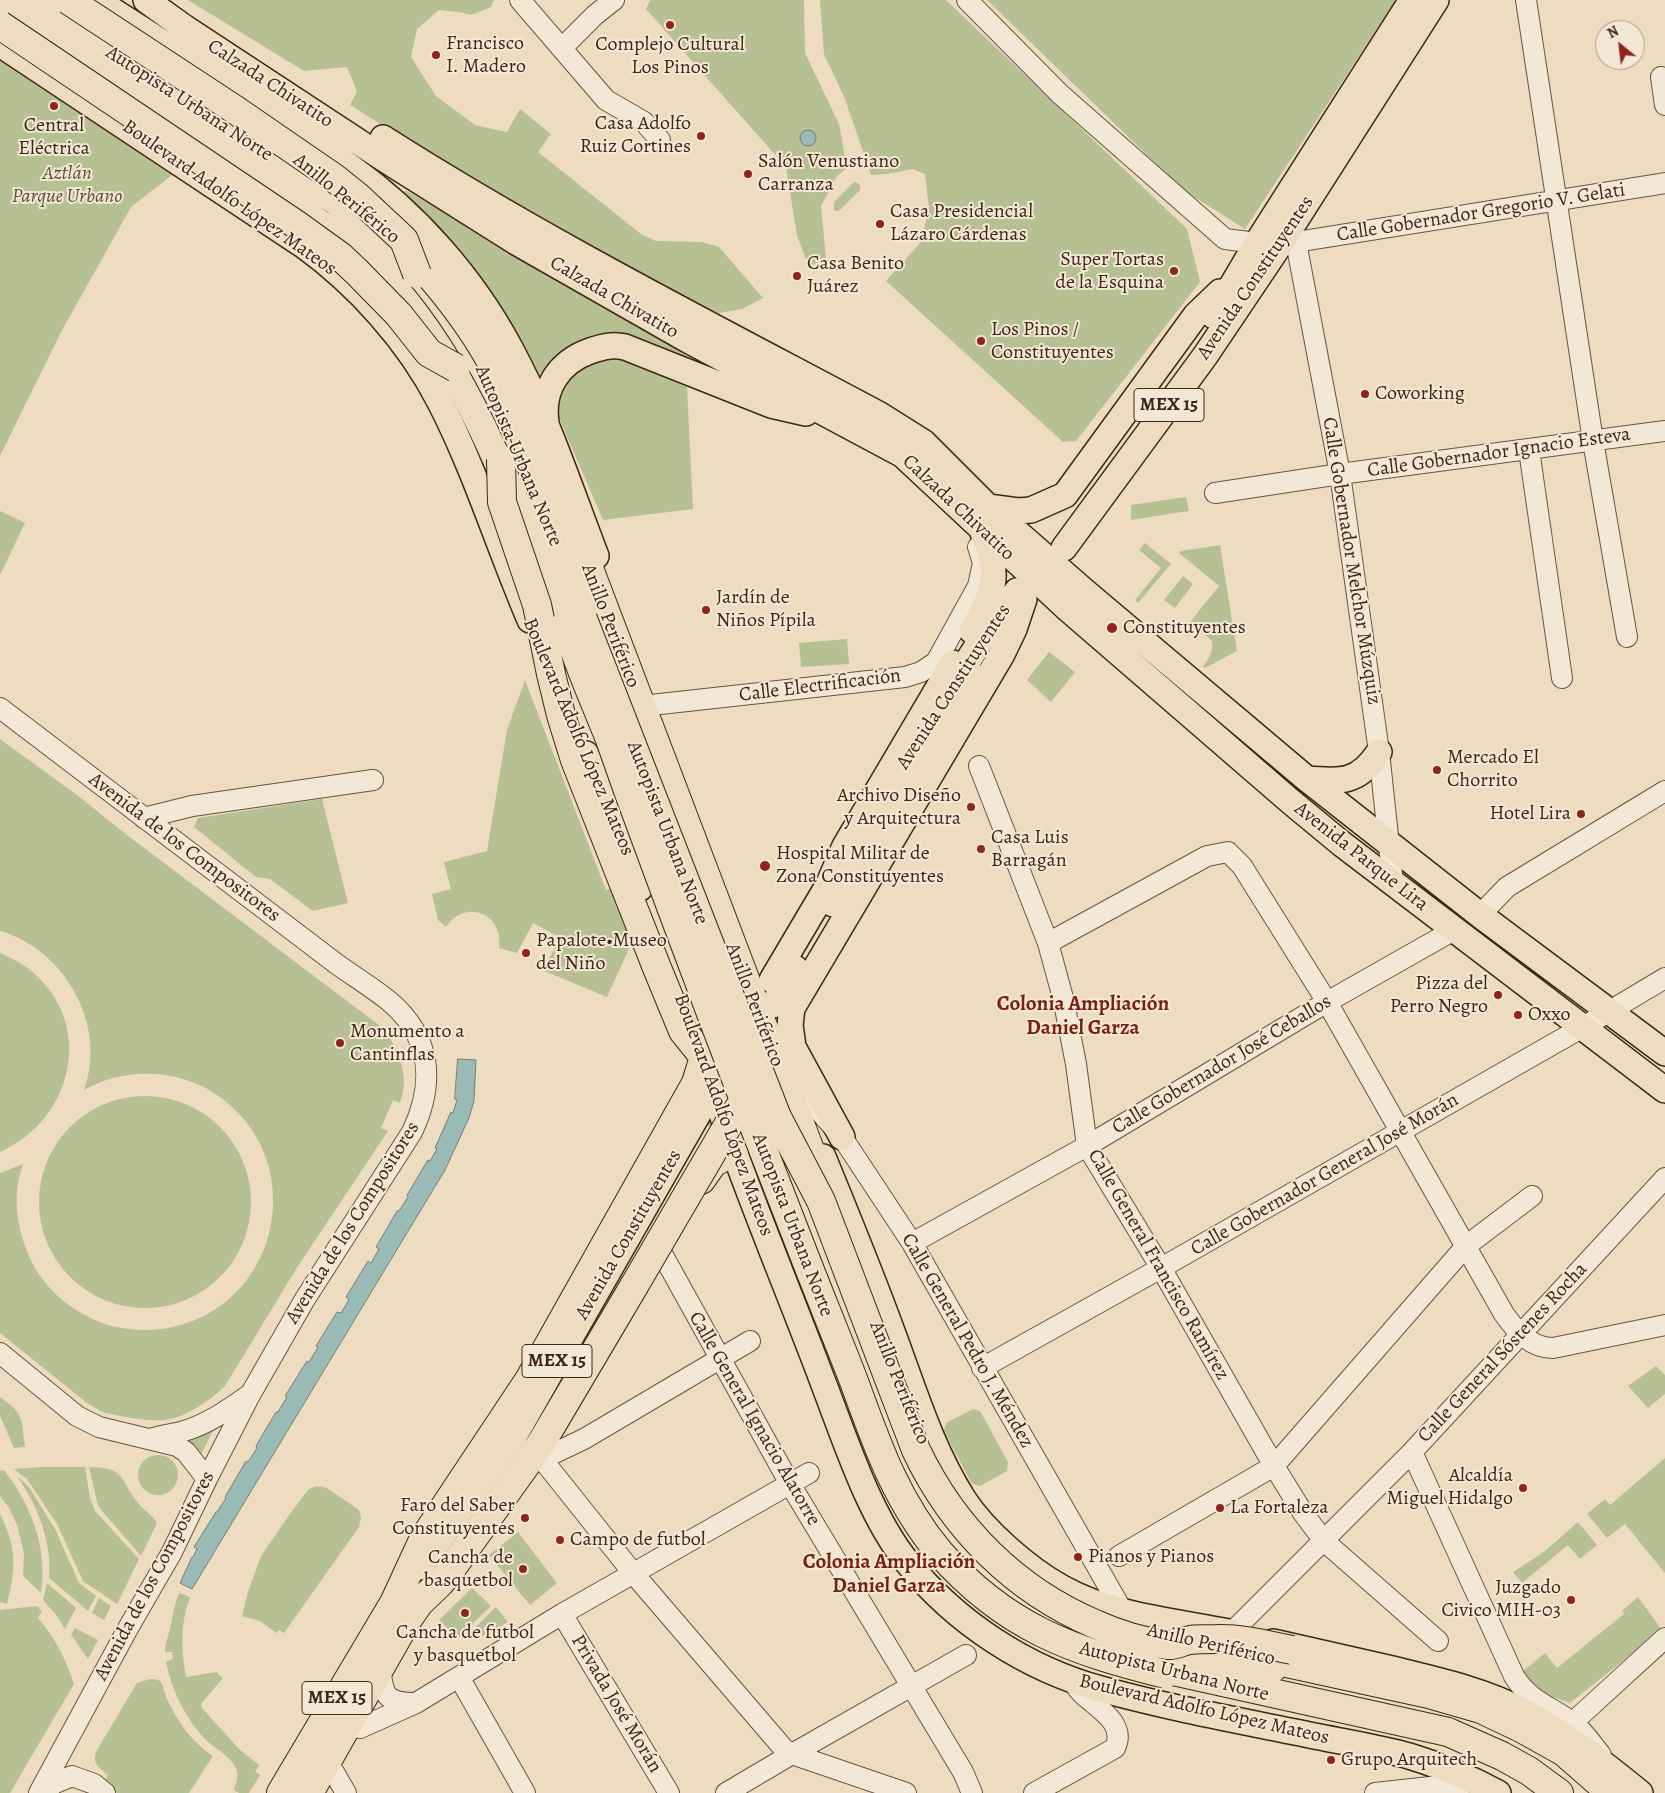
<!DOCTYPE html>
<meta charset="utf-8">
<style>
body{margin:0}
#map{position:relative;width:1665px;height:1793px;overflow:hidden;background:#eddcc0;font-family:Alegreya,serif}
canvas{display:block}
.north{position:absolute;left:1595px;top:20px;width:50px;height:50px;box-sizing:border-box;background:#f3e8d6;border:1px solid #ab9b88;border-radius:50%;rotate:331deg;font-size:14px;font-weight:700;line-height:20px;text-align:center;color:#3f2713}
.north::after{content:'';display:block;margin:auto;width:18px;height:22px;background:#8f2418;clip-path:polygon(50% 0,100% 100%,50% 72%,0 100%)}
</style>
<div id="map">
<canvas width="1665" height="1793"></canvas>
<div class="north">N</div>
</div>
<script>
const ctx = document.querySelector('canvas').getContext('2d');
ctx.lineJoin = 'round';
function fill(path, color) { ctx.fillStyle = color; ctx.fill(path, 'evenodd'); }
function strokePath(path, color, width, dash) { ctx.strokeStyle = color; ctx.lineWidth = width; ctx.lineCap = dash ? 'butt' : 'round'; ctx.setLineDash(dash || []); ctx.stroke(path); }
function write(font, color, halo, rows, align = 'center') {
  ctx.font = font + ' Alegreya,serif'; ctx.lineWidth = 4; ctx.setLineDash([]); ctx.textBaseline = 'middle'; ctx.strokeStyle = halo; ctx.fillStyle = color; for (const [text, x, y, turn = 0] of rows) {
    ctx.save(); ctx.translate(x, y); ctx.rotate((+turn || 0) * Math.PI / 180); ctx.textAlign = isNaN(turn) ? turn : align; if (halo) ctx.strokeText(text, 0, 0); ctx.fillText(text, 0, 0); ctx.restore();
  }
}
fill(new Path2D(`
 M188 0H494L491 7 471 15 459 12 439 10 417 29 411 57 436 96 475 125 507 132 520 109 551 134 538 152 641 234 656 241 702 242 719 247 763 298 742 309 719 313 619 268 542 226 350 105 357 91 347 67 304 71Z
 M650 0H804L805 53 839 124 847 168 837 176 821 206 826 258 809 267 797 236 786 167 646 9Z
 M820 0H946L1187 229 1200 282 1076 441 1063 442 886 281 921 242 929 208 925 174 912 169 887 174 871 175 845 99 824 54Z
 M987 0H1396L1245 229 1183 190Z
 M0 59 172 175 131 207 61 332 0 456Z
 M856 182 860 185V190L841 209 838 211 834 210V202L853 183Z
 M401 191H407L739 380 661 349 563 356 535 382 457 249Z
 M608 357 627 358 687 387 693 509 603 520 553 404 564 382 583 367Z
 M1186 497 1189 511 1131 520V505Z
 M0 511 25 523 0 575Z
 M1145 543 1171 564 1138 603 1135 600 1161 568 1139 550Z
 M1220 545 1237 651 1205 668 1203 667C1208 659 1214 651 1212 641L1190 622 1219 586 1179 553 1181 551Z
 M1183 576 1193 584 1175 608 1164 600Z
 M847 639 849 664 801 667 799 643Z
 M1049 652 1075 672 1051 702 1027 680Z
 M525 680 606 890 612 888 633 940 607 997 542 970 561 938 533 923 517 953 499 948C504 913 465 898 446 927L438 920 432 894 451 889 444 862 487 851 507 730Z
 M0 739 77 795 127 835 383 1028C399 1050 410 1076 400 1103L393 1100 381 1128 388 1131 298 1266 225 1386C209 1401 187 1417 165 1420 152 1422 112 1416 100 1411 96 1408 91 1405 87 1403L0 1333V1173L23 1164C10 1200 18 1240 38 1273 53 1296 76 1313 102 1323 121 1330 142 1331 162 1329 281 1312 314 1158 214 1093 175 1068 123 1068 84 1090 108 1025 64 949 0 931Z
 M322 799 348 903 313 911 270 879 256 877 194 827 198 818Z
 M0 953C10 958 21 962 30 970 96 1023 74 1119 0 1152Z
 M39 1202a106 106 0 1 1 212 0a106 106 0 1 1-212 0Z
 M1656 1366 1665 1375V1394L1648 1408 1628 1386Z
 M0 1397C25 1415 21 1418 25 1447L14 1448 0 1416Z
 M973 1409 980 1411 1008 1462 1007 1471 980 1486 972 1484 944 1431 946 1423Z
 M217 1422 200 1457 183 1438Z
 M138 1475a20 20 0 1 1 40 0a20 20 0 1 1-40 0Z
 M1665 1458V1573L1625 1524 1607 1538 1587 1514 1605 1499 1610 1505Z
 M41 1467H85L90 1498 95 1511 139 1559 117 1604 83 1581 57 1524 27 1479 14 1469Z
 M89 1467C126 1467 119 1479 138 1503 144 1511 152 1514 157 1523L141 1556 98 1506Z
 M4 1470C31 1505 48 1548 41 1593L23 1576 24 1554 21 1541 17 1525 9 1508 0 1496V1471Z
 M17 1476 29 1487 55 1529 79 1583 96 1596 88 1611 49 1578C52 1541 38 1507 17 1476Z
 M317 1486 327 1488 359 1510 361 1518 359 1527 284 1633 279 1630 276 1633 260 1621 242 1616 248 1592 261 1556 292 1511 309 1489Z
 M0 1514C17 1547 16 1568 7 1604L0 1602Z
 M1578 1522 1597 1545 1580 1559 1568 1545 1522 1583 1513 1572 1544 1552Z
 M518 1532 557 1583 530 1605 489 1555Z
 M47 1583 76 1608 65 1629 56 1615 43 1600Z
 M472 1588 491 1606 458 1638 439 1620Z
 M179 1593 190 1597C180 1624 181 1649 186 1677L216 1672 223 1678 201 1704 202 1708 239 1749 258 1764 259 1766 255 1771 260 1775 249 1793H239L234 1790C235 1784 239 1777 237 1771 233 1758 216 1749 207 1741 186 1720 172 1691 166 1662L173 1659 172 1652H165C165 1644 167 1640 169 1633 172 1619 174 1606 179 1593Z
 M1638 1597 1662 1630 1570 1703 1530 1689 1522 1672 1545 1653 1557 1668 1624 1614 1622 1611Z
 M99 1598 111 1606 104 1620 92 1613Z
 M37 1606 42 1611 38 1618C55 1638 66 1659 74 1684L10 1793H0V1610Z
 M496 1607 508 1622 483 1636 476 1627Z
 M75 1628 98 1640 88 1659 71 1635Z
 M150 1679C154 1679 158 1679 161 1682 164 1687 165 1696 168 1701 179 1724 192 1742 213 1756L189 1793H117L104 1783 108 1775C99 1768 91 1763 97 1750L137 1683Z`), '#b7c093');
const water = new Path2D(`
 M800 138a8 8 0 1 1 16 0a8 8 0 1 1-16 0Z
 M458 1059 476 1060 474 1101 469 1118 445 1170 192 1589 180 1583 192 1557H193L197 1549 194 1547 216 1512H217L226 1498 225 1497 246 1461 248 1462 257 1448 256 1446 276 1412H278L287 1397 285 1396 307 1361 309 1362 318 1347 316 1346 337 1312 341 1313 349 1300 346 1297 368 1261 371 1263 379 1249 376 1247 397 1211H399L408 1197 407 1195 428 1160 430 1161 437 1149 435 1148 451 1112 453 1113 457 1100 455 1099Z`);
fill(water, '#9abab6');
strokePath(water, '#767f75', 1);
strokePath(new Path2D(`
 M708 1126 727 1090`), '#cab89d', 25, [25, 12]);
const minor = new Path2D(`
 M520 0 606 100 644 122 660 140
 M967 0 1060 94 1225 239 1257 243 1296 242 1665 183
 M1526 0 1593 441 1627 637
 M562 48 595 15 614 0
 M1661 77 1665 105
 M1296 242 1340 474 1379 752 1393 883
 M1529 450 1562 678
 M1215 493 1340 474 1665 431
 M651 705 905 677 921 672 936 662 978 586 983 563 978 547
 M0 708 338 965C355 977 373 988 389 1001 432 1037 435 1084 412 1132L305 1299 250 1395 207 1479 172 1552 127 1630 39 1793
 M979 766 1048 943 1063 998 1076 1064 1087 1146 1161 1268 1274 1466 1303 1513 1324 1541 1438 1641
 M144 818 192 806 373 780
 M1480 915 1507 887 1665 791
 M1048 943 1207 856 1228 852 1242 866 1327 1002 1504 1314C1516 1331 1531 1348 1553 1348L1665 1325
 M793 1081 842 1137 912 1243 1123 1612
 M912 1243 1087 1146 1327 1002 1454 930
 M660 1250 790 1484 963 1772 972 1793
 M0 1353 77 1416 99 1427 177 1446 186 1452 207 1479
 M982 1368 1161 1268 1583 1027 1665 978
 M153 1438C163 1435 174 1434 184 1431 208 1424 229 1409 249 1395
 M1412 1452 1514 1676C1529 1701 1550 1706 1572 1722 1584 1731 1592 1744 1601 1755
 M542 1459 633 1573 784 1749 792 1754 906 1793
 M529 1461 542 1459 584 1439 750 1341
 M1119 1556 1274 1466 1466 1246 1532 1196
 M562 1614 669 1793
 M1232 1632 1412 1452 1665 1178
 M380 1667C383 1695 385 1703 416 1703
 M459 1677 525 1793
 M1572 1723 1665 1638
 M348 1726 360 1728 416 1703 562 1614 809 1473
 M328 1762 346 1793
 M46 1793 53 1784 72 1776 94 1784 105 1793
 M726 1793 792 1754 966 1655
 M1034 1793 1115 1748C1126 1725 1101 1710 1087 1698 1080 1693 1076 1686 1072 1680
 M1375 1793 1476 1782`);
const major = new Path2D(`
 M96 0C157 39 218 78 278 118 302 134 326 150 349 166 415 213 472 277 510 348 546 414 569 486 596 556
 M146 0 185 28 386 160 516 242 686 339 903 455 1068 609 1290 801 1342 844 1665 1090
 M0 44 303 245C358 285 409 341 440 402 476 472 499 548 530 620
 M383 138C543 240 713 326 880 415L923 442 988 507 1084 591 1307 779 1480 915 1665 1053
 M1214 316 1257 243 1412 0
 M546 422C541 389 559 362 590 351 602 347 612 344 625 347L771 405 806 413
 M988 507 1018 511 1031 510 1065 495 1196 315 1220 292
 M1064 548 1205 356 1281 243 1436 0
 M972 631C994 592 1001 575 983 533
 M952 686 988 629 1017 591
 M586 754 609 807 640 888
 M1307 779C1341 782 1359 783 1379 752
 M830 881 845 846 953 663
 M833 904 902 786 971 674
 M772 980 833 877
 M773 1005 795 968
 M700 1047C713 1081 722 1117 734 1151 762 1228 794 1305 823 1382 845 1439 869 1515 907 1562 956 1623 1027 1669 1101 1689 1173 1709 1247 1722 1320 1737 1349 1743 1380 1748 1409 1756 1439 1765 1470 1778 1498 1793
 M842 1137 793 1047 790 1025 792 1008 1002 654 1014 629 1024 599
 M823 1157C846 1213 869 1269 890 1326 912 1384 930 1447 964 1500 985 1532 1028 1569 1062 1588 1112 1616 1174 1621 1229 1632
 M420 1567 513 1438 702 1107
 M1273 1642C1313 1651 1352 1660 1392 1669 1437 1680 1483 1690 1525 1712 1566 1734 1603 1763 1640 1793`);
const highway = new Path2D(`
 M29 0 335 200 390 248 415 272
 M49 0 87 26
 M0 5 205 140
 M242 118 288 125
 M185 134C237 167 290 200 338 238 357 253 376 268 392 286 475 380 518 510 562 625L573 649
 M406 249C439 284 470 323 493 365 516 407 530 454 550 497 557 513 569 528 579 542L823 1184
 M542 506 583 619
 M701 1180 713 1163 734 1151
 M1170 1645 1272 1669
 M1255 1656 1429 1694 1481 1709 1521 1728 1564 1752 1611 1793
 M1142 1664 1448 1732 1502 1756 1529 1771 1559 1793
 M281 1793 394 1603 424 1538 529 1380 696 1083 704 1057 683 1031 657 968 575 760 561 715 551 674
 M309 1793 406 1622 419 1603 440 1583 449 1572 540 1445 634 1286`);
strokePath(minor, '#6a543e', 22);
strokePath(major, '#3f2713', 28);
strokePath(highway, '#3f2713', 30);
strokePath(minor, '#f3e8d6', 20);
strokePath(major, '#eddcc0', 25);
strokePath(highway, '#eddcc0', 28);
const highwayBridge = new Path2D(`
 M68 0 234 109 333 177 358 197 404 240 417 274
 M0 25 297 225 340 256 357 272 399 315 429 353 456 368
 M501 459 502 502 537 605 551 674
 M583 619 777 1117 821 1201 916 1450C953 1528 1015 1590 1095 1624 1117 1634 1143 1642 1168 1645 1175 1646 1183 1641 1190 1640 1199 1639 1208 1639 1217 1639 1242 1638 1267 1645 1292 1650
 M566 624C577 663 594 699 609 737 616 756 623 777 630 796 685 946 741 1094 799 1242 817 1289 837 1337 855 1384 877 1445 897 1502 940 1553 1005 1627 1072 1651 1165 1674
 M634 1286 731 1120 751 1090`);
strokePath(highwayBridge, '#3f2713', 30, []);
strokePath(highwayBridge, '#eddcc0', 28);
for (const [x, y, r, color] of [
 [670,25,5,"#8f2418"],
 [436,55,5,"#8f2418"],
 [54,106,5,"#8f2418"],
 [701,136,5,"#8f2418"],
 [748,174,5,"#8f2418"],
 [880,224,5,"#8f2418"],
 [1174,271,5,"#8f2418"],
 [797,276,5,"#8f2418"],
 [981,341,5,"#8f2418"],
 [1365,394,5,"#8f2418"],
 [706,610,5,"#8f2418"],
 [1112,628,6,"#8f2418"],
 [1437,770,5,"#8f2418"],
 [971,807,5,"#8f2418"],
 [1581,814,5,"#8f2418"],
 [981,849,5,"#8f2418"],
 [765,866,6,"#8f2418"],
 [526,953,5,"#8f2418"],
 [1498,995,5,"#8f2418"],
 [1518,1015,5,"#8f2418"],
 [340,1043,5,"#8f2418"],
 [1523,1488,5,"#8f2418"],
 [1220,1508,5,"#8f2418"],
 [525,1518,5,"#8f2418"],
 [560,1540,5,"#8f2418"],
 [1078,1557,5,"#8f2418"],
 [523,1569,5,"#8f2418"],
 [1571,1600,5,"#8f2418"],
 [465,1613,5,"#8f2418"],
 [1331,1760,5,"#8f2418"]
]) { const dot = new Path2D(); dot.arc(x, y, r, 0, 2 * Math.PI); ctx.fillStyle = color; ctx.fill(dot); strokePath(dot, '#f3e8d6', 2); }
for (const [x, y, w] of [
 [1169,405,70],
 [557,1361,70],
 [337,1698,70]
]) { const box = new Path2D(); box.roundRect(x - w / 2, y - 16.5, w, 33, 4); ctx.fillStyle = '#f3e8d6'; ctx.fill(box); strokePath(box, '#3f2713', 1); }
write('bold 19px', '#3f2713', null, [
 ["MEX 15",1169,405],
 ["MEX 15",557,1361],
 ["MEX 15",337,1698]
]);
write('20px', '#3f2713', '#f3e8d6', [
 ["Francisco",446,44],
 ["I. Madero",446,67],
 ["Complejo Cultural",670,45,"center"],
 ["Los Pinos",670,68,"center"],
 ["Casa Adolfo",691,124,"right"],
 ["Ruiz Cortines",691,147,"right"],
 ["Central",54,126,"center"],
 ["Eléctrica",54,149,"center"],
 ["Salón Venustiano",758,162],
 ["Carranza",758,185],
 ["Casa Presidencial",890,212],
 ["Lázaro Cárdenas",890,235],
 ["Super Tortas",1164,260,"right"],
 ["de la Esquina",1164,283,"right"],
 ["Casa Benito",807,264],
 ["Juárez",807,287],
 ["Los Pinos /",991,330],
 ["Constituyentes",991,353],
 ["Coworking",1375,394],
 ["Jardín de",716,598],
 ["Niños Pípila",716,621],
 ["Constituyentes",1123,628],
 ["Mercado El",1447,758],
 ["Chorrito",1447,781],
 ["Archivo Diseño",961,796,"right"],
 ["y Arquitectura",961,819,"right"],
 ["Hotel Lira",1571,814,"right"],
 ["Casa Luis",991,838],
 ["Barragán",991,861],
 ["Hospital Militar de",776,854],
 ["Zona Constituyentes",776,877],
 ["Papalote•Museo",536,941],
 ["del Niño",536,964],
 ["Pizza del",1488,984,"right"],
 ["Perro Negro",1488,1007,"right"],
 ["Oxxo",1528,1015],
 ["Monumento a",350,1032],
 ["Cantinflas",350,1055],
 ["Alcaldía",1513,1476,"right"],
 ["Miguel Hidalgo",1513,1499,"right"],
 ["Faro del Saber",515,1506,"right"],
 ["Constituyentes",515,1529,"right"],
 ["La Fortaleza",1230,1508],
 ["Campo de futbol",570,1540],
 ["Pianos y Pianos",1088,1557],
 ["Cancha de",513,1558,"right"],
 ["basquetbol",513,1581,"right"],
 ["Juzgado",1561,1588,"right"],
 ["Civico MIH-03",1561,1611,"right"],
 ["Cancha de futbol",465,1633,"center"],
 ["y basquetbol",465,1656,"center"],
 ["Grupo Arquitech",1341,1760]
], 'left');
write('20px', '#3f2713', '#f3e8d6', [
 ["Calzada Chivatito",270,84,33],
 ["Autopista Urbana Norte",189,104,33],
 ["Boulevard Adolfo López Mateos",229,198,35],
 ["Anillo Periférico",346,199,39],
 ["Calle Gobernador Gregorio V. Gelati",1481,213,-9],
 ["Avenida Constituyentes",1256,278,-56],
 ["Calzada Chivatito",614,298,30],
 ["Calle Gobernador Ignacio Esteva",1499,453,-8],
 ["Autopista Urbana Norte",518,456,67],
 ["Calzada Chivatito",958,508,43],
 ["Calle Gobernador Melchor Múzquiz",1351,561,81],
 ["Anillo Periférico",610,626,69],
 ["Calle Electrificación",820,686,-7],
 ["Avenida Constituyentes",954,687,-57],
 ["Boulevard Adolfo López Mateos",578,737,67],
 ["Autopista Urbana Norte",667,833,69],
 ["Avenida de los Compositores",184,848,37],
 ["Avenida Parque Lira",1361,857,38],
 ["Anillo Periférico",754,1005,69],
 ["Calle Gobernador José Ceballos",1222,1065,-31],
 ["Boulevard Adolfo López Mateos",723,1115,70],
 ["Calle Gobernador General José Morán",1325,1175,-30],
 ["Avenida de los Compositores",353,1223,-58],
 ["Autopista Urbana Norte",792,1225,69],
 ["Avenida Constituyentes",629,1235,-60],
 ["Calle General Francisco Ramírez",1158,1265,60],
 ["Calle General Pedro J. Méndez",967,1341,60],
 ["Calle General Sóstenes Rocha",1503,1353,-47],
 ["Anillo Periférico",899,1383,68],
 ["Calle General Ignacio Alatorre",754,1419,60],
 ["Avenida de los Compositores",155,1576,-62],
 ["Anillo Periférico",1211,1645,13],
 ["Autopista Urbana Norte",1174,1672,14],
 ["Privada José Morán",616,1704,59],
 ["Boulevard Adolfo López Mateos",1204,1710,13]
]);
write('italic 20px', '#5d4d33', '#f3e8d6', [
 ["Aztlán",67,174],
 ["Parque Urbano",67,197]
]);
write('bold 21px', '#7a1f14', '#f3e8d6', [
 ["Colonia Ampliación",1083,1005],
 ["Daniel Garza",1083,1029],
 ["Colonia Ampliación",889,1563],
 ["Daniel Garza",889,1587]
]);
</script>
